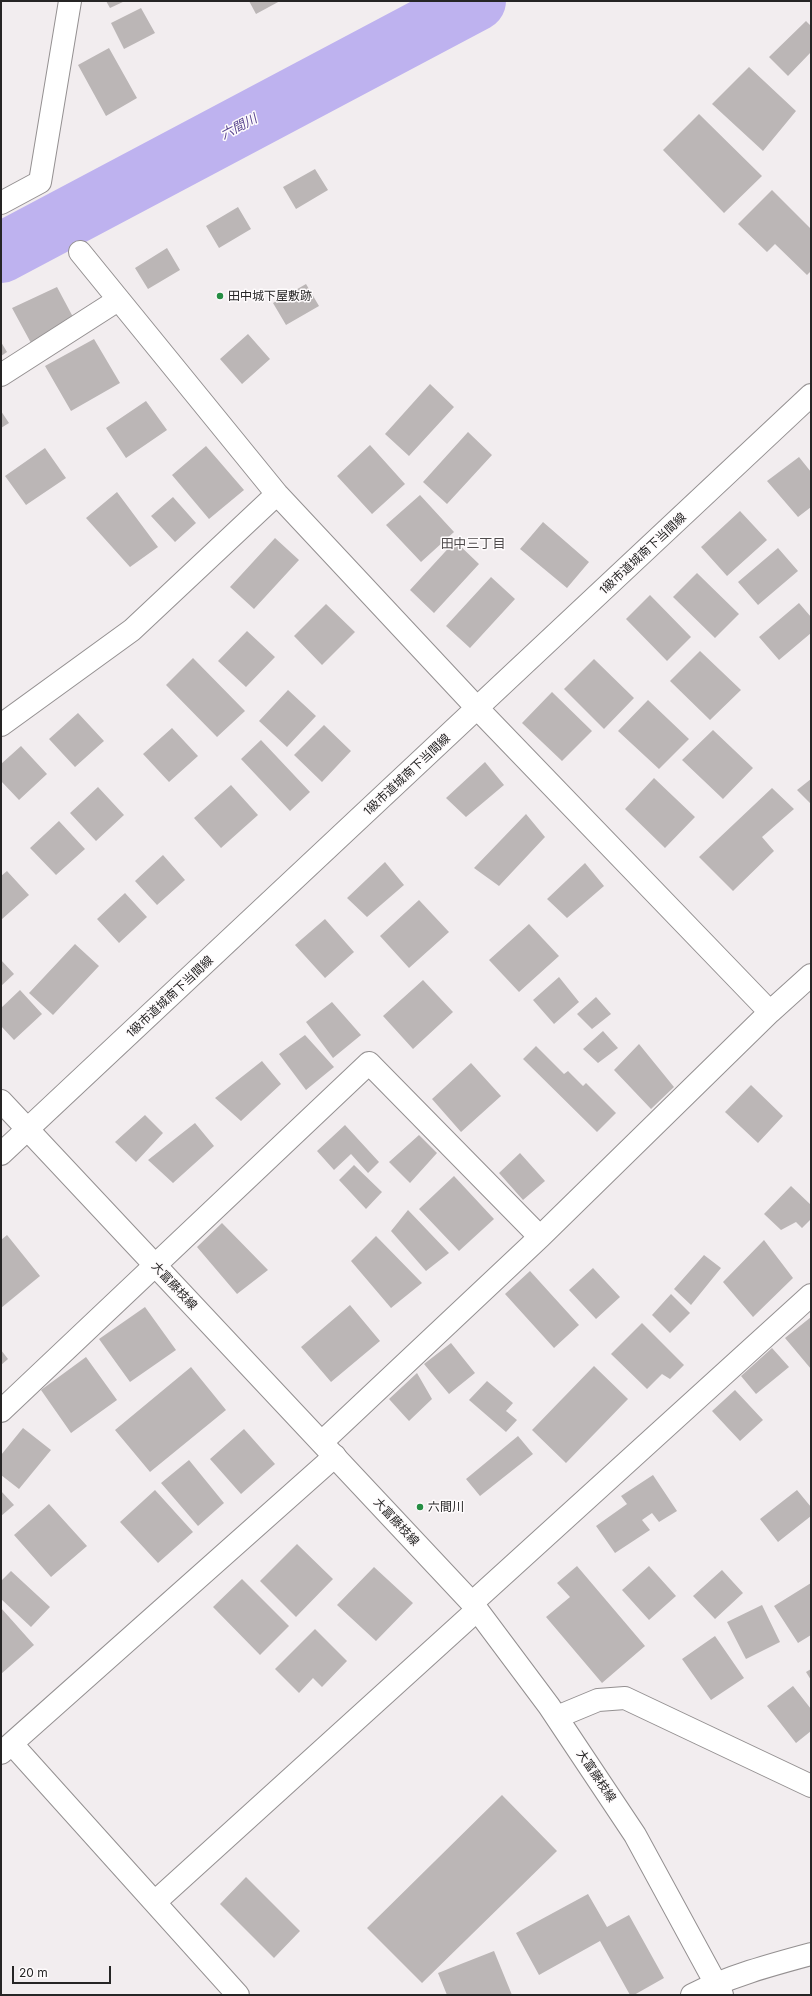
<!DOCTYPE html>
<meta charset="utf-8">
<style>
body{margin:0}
#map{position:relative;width:812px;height:1996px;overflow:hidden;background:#f2edef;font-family:Inter,sans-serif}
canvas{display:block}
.frame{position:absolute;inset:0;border:2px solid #262525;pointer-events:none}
.scale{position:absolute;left:12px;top:1966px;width:99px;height:18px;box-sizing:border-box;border:2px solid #262525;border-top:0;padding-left:5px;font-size:12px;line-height:14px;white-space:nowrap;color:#262525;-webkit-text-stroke:3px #fefbfc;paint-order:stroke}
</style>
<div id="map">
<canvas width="812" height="1996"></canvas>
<div class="frame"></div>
<div class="scale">20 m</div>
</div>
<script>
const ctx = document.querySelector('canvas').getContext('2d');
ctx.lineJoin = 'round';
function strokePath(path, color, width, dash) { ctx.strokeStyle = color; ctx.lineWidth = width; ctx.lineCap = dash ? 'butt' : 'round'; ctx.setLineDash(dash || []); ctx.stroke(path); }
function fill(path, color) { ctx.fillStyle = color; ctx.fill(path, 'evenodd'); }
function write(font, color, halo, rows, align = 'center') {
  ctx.font = font + ' Inter,"Noto Sans JP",sans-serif'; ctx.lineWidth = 3; ctx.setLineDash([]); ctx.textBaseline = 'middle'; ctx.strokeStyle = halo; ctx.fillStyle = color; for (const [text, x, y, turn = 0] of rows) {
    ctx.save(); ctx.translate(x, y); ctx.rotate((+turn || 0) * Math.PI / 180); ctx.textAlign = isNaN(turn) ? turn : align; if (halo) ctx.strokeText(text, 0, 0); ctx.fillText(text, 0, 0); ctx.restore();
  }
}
strokePath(new Path2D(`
 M1 253 476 1`), '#beb2ef', 60);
fill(new Path2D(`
 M106 1H125L110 8Z
 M249 1H280L256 14Z
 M141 8 155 33 124 49 111 23Z
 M806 21 811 26V52L788 76 769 57Z
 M109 48 137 98 106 116 78 65Z
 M749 67 796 111 763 151 712 104Z
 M699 114 762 176 724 213 663 150Z
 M315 169 328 190 296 209 283 187Z
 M772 190 811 229V271L807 275 775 244 767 252 738 224Z
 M238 207 251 229 219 248 206 226Z
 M167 248 180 270 148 289 135 268Z
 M306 284 319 306 286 325 273 303Z
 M57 287 73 317 31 343 12 308Z
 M248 334 270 359 242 384 220 359Z
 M94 339 120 383 71 411 45 366Z
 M1 342 7 352 1 356Z
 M430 384 454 407 409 456 385 434Z
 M146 401 167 430 126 458 106 428Z
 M1 411 9 423 1 428Z
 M468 432 492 455 447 504 423 482Z
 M370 445 405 484 372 514 337 476Z
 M206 446 244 490 209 519 172 475Z
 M45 448 66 478 26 505 5 476Z
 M799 457 811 472V507L798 517 767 481Z
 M117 492 158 547 130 567 86 518Z
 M420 495 454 532 421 562 386 525Z
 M173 497 196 523 175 542 151 516Z
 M740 511 767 540 727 576 701 547Z
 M543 522 589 562 567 588 520 549Z
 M275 538 299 560 254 609 230 587Z
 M455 541 479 564 434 613 410 590Z
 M778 548 798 571 758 605 738 582Z
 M697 573 739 614 715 638 673 597Z
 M491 577 515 599 470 648 446 626Z
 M650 595 691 637 667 661 626 619Z
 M799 603 811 617V633L779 660 759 637Z
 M326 604 355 632 322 665 294 636Z
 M247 631 275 657 246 687 218 661Z
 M700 651 741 690 710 720 670 681Z
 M193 658 245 711 217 737 166 685Z
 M594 659 634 698 604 729 564 689Z
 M288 690 316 716 287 747 259 721Z
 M552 692 592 731 562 761 522 723Z
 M648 700 689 739 659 769 618 731Z
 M78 713 104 741 75 767 49 739Z
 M324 725 351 751 322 782 294 755Z
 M172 728 198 756 169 782 143 754Z
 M713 730 753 768 723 799 682 760Z
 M261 740 310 792 290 811 241 759Z
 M21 746 47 774 19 800 1 781V764Z
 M485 762 504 785 466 817 446 798Z
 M654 778 695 817 665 848 625 809Z
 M811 779V804L797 790Z
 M231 785 258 815 221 848 194 818Z
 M98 787 124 815 96 841 70 813Z
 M772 788 794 809 762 837 774 851 733 891 699 857Z
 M526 814 545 837 499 886 474 868Z
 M59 821 85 849 56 875 30 848Z
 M163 855 185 880 157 905 135 881Z
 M385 862 404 885 367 917 347 898Z
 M585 863 604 886 567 918 547 899Z
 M7 871 29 895 1 920V876Z
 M125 893 147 917 119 943 97 919Z
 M419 900 449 932 409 968 380 936Z
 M325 919 354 952 325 978 295 945Z
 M529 924 559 956 519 992 489 960Z
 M75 944 99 966 53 1015 29 993Z
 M1 960 14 974 1 986Z
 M559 977 579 1002 554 1024 533 1000Z
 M423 980 453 1012 413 1049 383 1016Z
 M20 990 42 1014 14 1040 1 1026V1008Z
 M596 997 611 1014 592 1029 577 1014Z
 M332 1002 361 1035 333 1058 306 1022Z
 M603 1031 618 1048 598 1063 583 1049Z
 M305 1035 334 1067 306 1090 279 1054Z
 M639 1044 674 1087 651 1109 614 1070Z
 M536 1046 564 1074 568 1071 583 1086 586 1083 616 1113 597 1132 523 1059Z
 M262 1061 281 1084 241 1121 215 1098Z
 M471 1063 501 1096 461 1132 432 1099Z
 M751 1085 783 1116 758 1143 725 1112Z
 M145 1115 163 1133 136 1162 115 1142Z
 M195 1123 214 1146 173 1183 148 1160Z
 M345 1125 379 1162 368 1173 351 1154 334 1170 317 1151Z
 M419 1135 437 1153 410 1183 389 1162Z
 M520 1153 545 1181 523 1200 499 1173Z
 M354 1165 382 1192 366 1209 339 1180Z
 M454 1176 494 1219 459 1251 419 1209Z
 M791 1186 811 1205V1219L802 1228 796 1222 781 1230 764 1214Z
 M408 1210 449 1253 426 1271 391 1231Z
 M222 1223 268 1270 237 1294 197 1247Z
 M7 1235 40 1276 1 1308V1240Z
 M376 1236 422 1283 391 1308 351 1261Z
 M764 1240 793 1278 753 1317 723 1282Z
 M704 1255 721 1268 691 1305 674 1289Z
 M593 1268 620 1297 596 1319 569 1290Z
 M530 1271 579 1325 554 1348 505 1294Z
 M671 1294 690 1313 670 1333 652 1315Z
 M350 1305 380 1341 331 1382 301 1347Z
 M145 1307 176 1350 130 1382 99 1339Z
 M811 1317V1369L785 1338Z
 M642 1323 684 1365 670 1379 662 1374 647 1389 611 1354Z
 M451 1343 475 1373 449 1394 424 1364Z
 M772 1348 789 1367 756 1394 741 1376Z
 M1 1350 8 1359 1 1365Z
 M86 1357 117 1400 71 1433 41 1390Z
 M594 1366 628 1399 566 1463 532 1430Z
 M191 1367 226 1410 150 1472 115 1430Z
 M417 1373 432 1399 409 1421 389 1399Z
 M487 1381 513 1403 506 1411 517 1420 506 1432 469 1400Z
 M735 1390 763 1420 740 1441 712 1411Z
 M23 1428 51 1450 19 1489 1 1475V1455Z
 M244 1429 275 1464 241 1494 210 1459Z
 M518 1436 533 1454 480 1496 466 1479Z
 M189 1460 224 1503 198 1526 161 1483Z
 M653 1475 677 1511 659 1522 652 1513 642 1520 650 1530 615 1553 596 1526 627 1504 621 1496Z
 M155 1490 193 1532 158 1563 120 1522Z
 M797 1490 811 1507V1516L778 1542 760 1519Z
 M1 1491 14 1505 1 1516Z
 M49 1504 87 1546 51 1577 14 1535Z
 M297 1544 333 1579 296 1617 260 1581Z
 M577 1566 645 1646 602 1683 546 1617 570 1597 557 1583Z
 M649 1566 676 1596 649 1620 622 1590Z
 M374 1567 413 1603 376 1641 337 1605Z
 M722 1570 743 1593 715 1619 693 1596Z
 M11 1571 50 1607 31 1627 1 1599V1581Z
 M242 1579 289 1626 260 1655 213 1607Z
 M811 1583V1635L798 1643 774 1606Z
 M762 1605 780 1642 746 1659 727 1622Z
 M1 1608 34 1645 1 1674Z
 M315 1629 347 1661 322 1687 313 1678 299 1693 275 1669Z
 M715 1636 744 1678 711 1700 682 1659Z
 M811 1669V1680L806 1672Z
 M793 1686 811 1709V1731L796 1743 767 1706Z
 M502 1795 557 1851 422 1983 367 1928Z
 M246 1877 300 1931 274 1958 220 1904Z
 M588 1894 607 1927 629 1915 664 1978 634 1995H630L600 1941 539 1975 516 1933Z
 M494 1951 512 1995H447L438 1973Z`), '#bbb6b6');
const minor = new Path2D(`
 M1 203 40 182 70 1
 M80 252 277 494 478 709 770 1012
 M1 375 118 300
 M1 725 132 630 277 494
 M1 1411 369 1063 540 1237
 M322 1442 540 1237 770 1012 811 975
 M472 1603 811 1295
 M557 1717 598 1700 625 1698 811 1786
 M12 1744 238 1995
 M1 1753 335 1456
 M155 1902 477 1610
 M692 1995C730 1976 770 1965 811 1954`);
const tertiary = new Path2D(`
 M1 1154 811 395`);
const secondary = new Path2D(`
 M1 1101 472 1603 549 1706 635 1835 722 1995`);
strokePath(minor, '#949091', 24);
strokePath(tertiary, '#949091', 24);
strokePath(secondary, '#949091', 24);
strokePath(minor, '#fff', 22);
strokePath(tertiary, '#fff', 22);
strokePath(secondary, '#fff', 22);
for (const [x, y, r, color] of [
 [220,296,4,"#258d43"],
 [420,1507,4,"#258d43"]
]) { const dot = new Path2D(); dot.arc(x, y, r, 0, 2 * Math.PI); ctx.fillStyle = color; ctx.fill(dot); strokePath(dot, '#fefbfc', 1.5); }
write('12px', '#262525', '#fefbfc', [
 ["田中城下屋敷跡",228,296],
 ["六間川",428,1507]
], 'left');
write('12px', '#262525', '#fefbfc', [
 ["1級市道城南下当間線",643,554,-43],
 ["1級市道城南下当間線",407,775,-43],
 ["1級市道城南下当間線",170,997,-43],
 ["大富藤枝線",174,1286,47],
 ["大富藤枝線",396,1522,47],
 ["大富藤枝線",596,1776,56]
]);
write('italic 13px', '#5a4690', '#fefbfc', [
 ["六間川",239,127,-28]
]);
write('13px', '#4f4b4c', '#fefbfc', [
 ["田中三丁目",473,544]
]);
</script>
